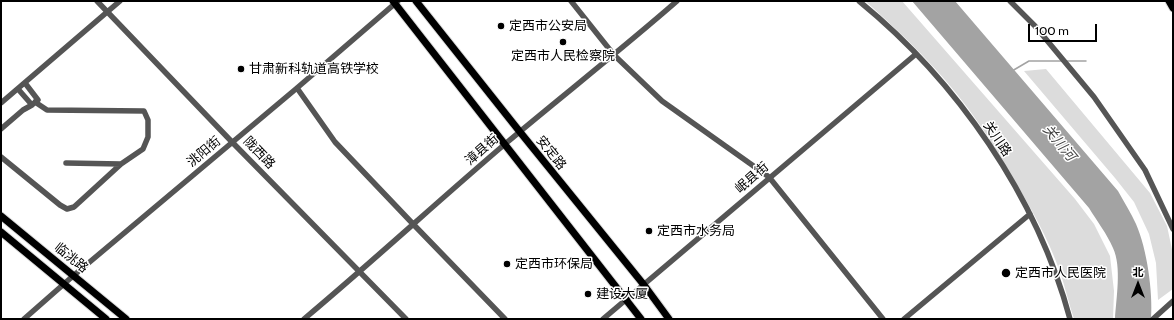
<!DOCTYPE html>
<meta charset="utf-8">
<style>
body{margin:0}
#map{position:relative;width:1174px;height:320px;overflow:hidden;background:#fff;font-family:Cabin,"Noto Sans SC",sans-serif}
canvas{display:block}
.frame{position:absolute;inset:0;border:2px solid #000;pointer-events:none}
.north{position:absolute;left:1118px;top:264px;width:40px;height:40px;-webkit-text-stroke:3px #fff;paint-order:stroke;rotate:0deg;font-size:11px;font-weight:700;line-height:16px;text-align:center;color:#000}
.north::after{content:'';display:block;margin:auto;width:14px;height:18px;background:#000;clip-path:polygon(50% 0,100% 100%,50% 72%,0 100%)}
.scale{position:absolute;left:1028px;top:24px;width:69px;height:18px;box-sizing:border-box;border:2px solid #000;border-top:0;padding-left:5px;font-size:12px;line-height:14px;white-space:nowrap;color:#000;-webkit-text-stroke:3px #fff;paint-order:stroke}
</style>
<div id="map">
<canvas width="1174" height="320"></canvas>
<div class="frame"></div>
<div class="north">北</div>
<div class="scale">100 m</div>
</div>
<script>
const ctx = document.querySelector('canvas').getContext('2d');
ctx.lineJoin = 'round';
function fill(path, color) { ctx.fillStyle = color; ctx.fill(path, 'evenodd'); }
function strokePath(path, color, width, dash) { ctx.strokeStyle = color; ctx.lineWidth = width; ctx.lineCap = dash ? 'butt' : 'round'; ctx.setLineDash(dash || []); ctx.stroke(path); }
function write(font, color, halo, rows, align = 'center') {
  ctx.font = font + ' Cabin,"Noto Sans SC",sans-serif'; ctx.lineWidth = 3; ctx.setLineDash([]); ctx.textBaseline = 'middle'; ctx.strokeStyle = halo; ctx.fillStyle = color; for (const [text, x, y, turn = 0] of rows) {
    ctx.save(); ctx.translate(x, y); ctx.rotate((+turn || 0) * Math.PI / 180); ctx.textAlign = isNaN(turn) ? turn : align; if (halo) ctx.strokeText(text, 0, 0); ctx.fillText(text, 0, 0); ctx.restore();
  }
}
fill(new Path2D(`
 M865 1H902L1075 199 1094 224 1110 256 1114 291 1113 319H1074C1069 304 1065 287 1060 272 1048 238 1030 206 1011 175 1002 160 993 145 984 131 952 82 909 40 865 1Z
 M1046 69 1150 193 1167 226 1173 254V289L1158 300 1156 263 1149 234 1134 202 1115 178 1024 71Z`), '#dcdcdc');
fill(new Path2D(`
 M912 1H955L1118 191C1124 202 1131 213 1136 224 1147 249 1153 292 1151 319H1115C1116 299 1122 267 1113 248 1107 234 1097 221 1089 208Z`), '#a3a3a3');
strokePath(new Path2D(`
 M1066 61H1086
 M1012 71 1029 61H1062`), '#a3a3a3', 1.5);
const major = new Path2D(`
 M393 1 641 319
 M416 1 520 132 644 285 669 319
 M1169 1 1173 8
 M1 216 126 319
 M1 232 106 319`);
strokePath(major, '#dbdbdb', 9);
strokePath(new Path2D(`
 M97 1 232 142 406 319
 M571 1 614 55 662 101 769 177 883 319
 M859 1C957 81 1037 196 1070 319
 M1010 1 1035 26 1094 97 1145 170 1173 229
 M297 88 335 142 414 225 505 319
 M18 89 32 105 38 100 25 83
 M35 102 47 110 144 111 148 120V137L143 149 121 164 66 163
 M1 103 120 1
 M1 129 23 110 32 105
 M1 157 60 205 67 209 74 207 121 164
 M24 319 73 276 297 88 398 1
 M304 319C372 262 437 202 505 144 562 96 621 50 677 1
 M603 319 916 54
 M904 319 1030 214
 M1153 319 1173 301`), '#555', 5.5);
strokePath(major, '#000', 7);
for (const [x, y, r, color] of [
 [501,26,4,"#000"],
 [563,42,4,"#000"],
 [241,69,4,"#000"],
 [649,231,4,"#000"],
 [507,264,4,"#000"],
 [1006,273,5,"#000"],
 [588,294,4,"#000"]
]) { const dot = new Path2D(); dot.arc(x, y, r, 0, 2 * Math.PI); ctx.fillStyle = color; ctx.fill(dot); strokePath(dot, '#fff', 1.5); }
write('13px', '#000', '#fff', [
 ["定西市公安局",509,26],
 ["定西市人民检察院",563,56,"center"],
 ["甘肃新科轨道高铁学校",249,69],
 ["定西市水务局",657,231],
 ["定西市环保局",515,264],
 ["定西市人民医院",1015,273],
 ["建设大厦",596,294]
], 'left');
write('13px', '#000', '#fff', [
 ["关川路",997,139,56],
 ["漳县街",482,150,-41],
 ["洮阳街",204,152,-40],
 ["陇西路",259,153,46],
 ["安定路",551,153,51],
 ["岷县街",752,178,-41],
 ["临洮路",71,258,39]
]);
write('italic 14px', '#444', '#fff', [
 ["关川河",1059,143,50]
]);
</script>
